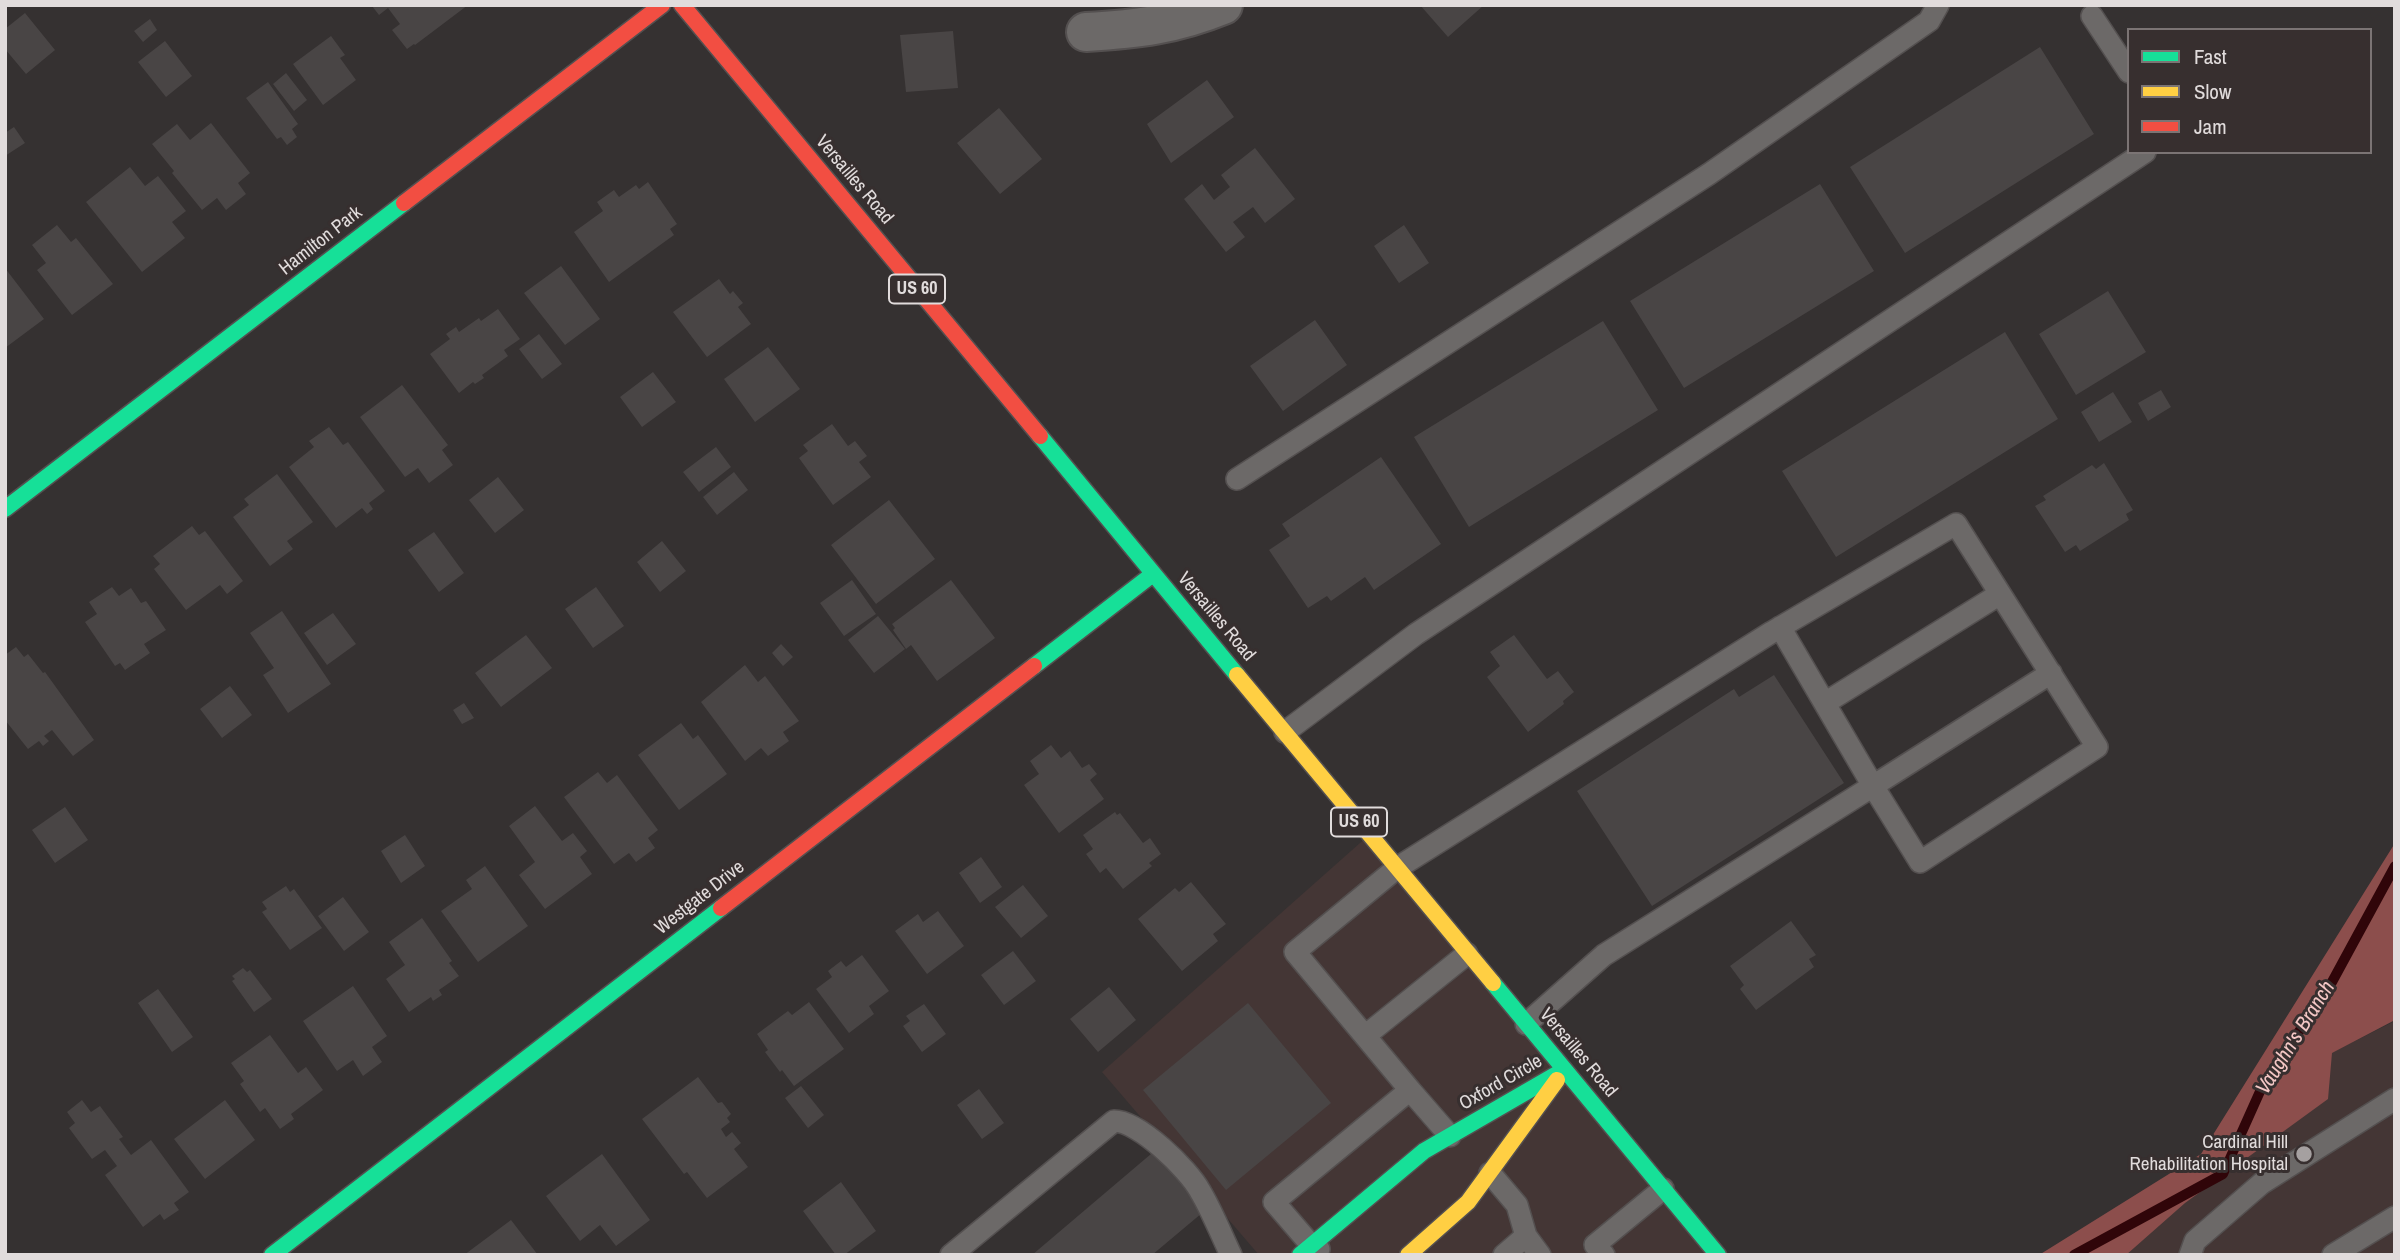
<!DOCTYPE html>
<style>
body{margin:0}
#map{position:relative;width:2400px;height:1260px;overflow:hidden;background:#353131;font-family:"Archivo Narrow",sans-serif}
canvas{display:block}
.frame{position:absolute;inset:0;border:7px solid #e1dcdc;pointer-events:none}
.legend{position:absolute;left:2127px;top:28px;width:245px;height:126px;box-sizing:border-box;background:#372f2f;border:2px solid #7b7474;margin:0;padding:9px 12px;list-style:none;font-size:21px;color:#e1dcdc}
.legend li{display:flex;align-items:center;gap:14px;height:35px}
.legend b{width:35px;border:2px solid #7b7474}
</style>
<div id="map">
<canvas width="2400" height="1260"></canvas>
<div class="frame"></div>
<ul class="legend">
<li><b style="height:9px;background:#16e098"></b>Fast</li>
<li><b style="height:9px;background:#ffcf43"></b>Slow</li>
<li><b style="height:9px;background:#f24e42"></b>Jam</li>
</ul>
</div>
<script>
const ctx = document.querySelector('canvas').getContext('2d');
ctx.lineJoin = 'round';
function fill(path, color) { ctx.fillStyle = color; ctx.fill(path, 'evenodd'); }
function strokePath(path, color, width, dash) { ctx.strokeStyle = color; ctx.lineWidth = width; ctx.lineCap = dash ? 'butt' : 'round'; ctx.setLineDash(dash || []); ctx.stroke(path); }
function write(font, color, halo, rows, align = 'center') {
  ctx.font = font + ' "Archivo Narrow",sans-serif'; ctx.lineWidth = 6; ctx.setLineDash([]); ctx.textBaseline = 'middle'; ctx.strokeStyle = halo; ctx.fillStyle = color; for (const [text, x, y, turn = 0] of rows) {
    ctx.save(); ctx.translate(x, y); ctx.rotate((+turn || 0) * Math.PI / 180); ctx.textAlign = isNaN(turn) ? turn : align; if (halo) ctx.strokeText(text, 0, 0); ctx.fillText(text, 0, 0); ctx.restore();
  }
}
fill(new Path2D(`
 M1369 835 1719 1255H1259L1102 1072Z
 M2395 1021V1255H2095L2331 1053Z`), '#443635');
fill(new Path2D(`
 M2395 843V1020L2332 1053 2328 1099 2185 1203 2126 1255H2039L2201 1154Z`), '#8c4e4c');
strokePath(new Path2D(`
 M2074 1255 2223 1174 2262 1087 2332 982 2395 866`), '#300509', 10);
fill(new Path2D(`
 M374 5H468L415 45 414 44 407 49 392 30 400 24 388 8 379 15 372 6Z
 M1420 5H1484L1448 37Z
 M25 13 55 50 26 74 5 49V29Z
 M150 19 157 30 143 42 134 31Z
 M953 31 958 88 906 92 900 35Z
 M331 36 345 55 340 58 356 80 323 105 293 64Z
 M165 41 192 76 166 97 138 62Z
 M2040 47 2094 134 1905 253 1850 167Z
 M286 73 307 100 294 111 273 84Z
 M1207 80 1234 117 1171 163 1147 124Z
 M268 82 298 124 292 129 297 137 287 145 281 137 277 139 246 98Z
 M999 108 1042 159 1000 194 957 143Z
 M211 123 250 173 238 183 246 194 226 210 217 198 202 210 172 173 174 171 152 144 177 124 190 140Z
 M14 127 25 143 5 156V133Z
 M1255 148 1295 199 1265 223 1253 207 1233 222 1245 237 1226 252 1184 199 1202 184 1214 200 1230 187 1221 175Z
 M130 167 145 186 158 176 186 211 172 222 185 238 142 272 86 202Z
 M648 182 677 224 670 229 674 235 609 282 574 232 603 211 597 202 614 190 619 197 636 185 639 189Z
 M1820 184 1874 271 1684 388 1630 301Z
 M57 225 71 242 76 238 113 284 72 315 37 270 46 263 32 245Z
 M1404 225 1429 263 1399 283 1374 246Z
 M561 266 600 319 565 345 524 293Z
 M5 268 44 319 5 348Z
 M719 279 730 294 733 291 743 303 738 307 751 324 707 357 673 312Z
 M2108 291 2146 352 2076 395 2039 334Z
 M498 309 520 339 504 350 508 356 482 375 484 378 475 384 473 382 459 393 430 354 450 339 446 334 456 327 459 332 479 318 481 321Z
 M1315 320 1347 365 1283 411 1250 366Z
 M1603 321 1658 410 1469 527 1414 437Z
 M2005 332 2058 419 1836 557 1782 471Z
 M539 334 562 364 542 379 519 349Z
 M768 347 800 389 755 422 724 379Z
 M653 372 676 402 642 427 620 397Z
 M402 385 448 445 442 450 453 465 429 483 418 468 405 477 360 417Z
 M2161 390 2171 407 2148 421 2138 403Z
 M2113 392 2132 422 2099 442 2081 412Z
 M832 424 848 446 855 441 867 456 859 462 871 477 833 505 799 458 808 451 803 445Z
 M329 427 343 445 348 442 385 491 369 503 373 509 367 514 362 508 336 528 289 467 314 447 309 441Z
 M716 447 731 467 699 492 683 472Z
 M1381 457 1441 544 1374 590 1365 577 1331 601 1327 596 1308 608 1269 550 1290 536 1282 524Z
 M2104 463 2133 510 2126 514 2129 520 2080 551 2076 545 2065 552 2035 506 2046 500 2043 496 2092 465 2096 469Z
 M734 472 748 490 717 515 703 497Z
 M277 474 313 522 287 541 293 549 270 566 233 517 249 505 244 499Z
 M498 477 524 510 495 533 469 500Z
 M889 500 935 559 876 604 831 545Z
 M192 526 199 535 205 531 243 581 227 594 220 585 186 610 154 569 160 564 153 556Z
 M434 532 464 573 439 592 408 550Z
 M662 541 686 571 660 592 637 562Z
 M852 580 876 614 844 636 820 603Z
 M951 580 995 638 937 681 911 645 906 649 893 630 895 628 892 624Z
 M112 587 119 596 131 588 141 603 146 601 166 630 144 644 150 653 125 670 120 663 115 666 85 622 97 614 89 602Z
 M596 587 624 626 593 648 565 609Z
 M282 611 331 684 288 713 263 675 274 668 250 633Z
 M333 613 356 644 327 665 304 633Z
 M878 616 905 649 874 673 848 640Z
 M526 635 552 668 501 707 475 673Z
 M1514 635 1547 679 1558 671 1574 692 1563 701 1564 704 1528 732 1487 677 1500 666 1490 652Z
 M781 644 793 657 783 666 772 653Z
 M16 647 24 657 28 654 43 673 45 672 94 740 73 756 52 730 44 736 49 741 43 746 39 741 28 749 5 720V655Z
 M745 665 758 682 765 676 799 721 783 732 789 741 768 756 761 748 745 761 701 702Z
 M1774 675 1844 783 1652 906 1577 791 1734 689 1739 697Z
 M230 686 252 715 222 738 200 709Z
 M464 703 474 718 462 724 453 710Z
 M681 723 693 739 698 735 727 774 679 810 638 755Z
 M1051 745 1061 758 1070 751 1082 768 1089 764 1097 774 1090 780 1104 799 1059 833 1024 785 1039 774 1030 761Z
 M598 772 607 783 617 775 658 830 648 838 655 848 636 862 629 853 614 864 564 797Z
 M535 806 562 841 573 833 587 851 580 857 592 874 545 909 519 875 535 862 509 826Z
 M65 807 88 840 55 863 32 830Z
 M1115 812 1117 815 1120 813 1143 843 1150 838 1161 854 1149 863 1152 866 1123 889 1106 868 1100 873 1086 854 1093 849 1083 835Z
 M405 835 425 866 401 883 381 851Z
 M981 857 1002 887 980 903 959 873Z
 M485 866 528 926 478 962 441 911 472 889 466 880Z
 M1191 882 1226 924 1213 934 1218 941 1182 971 1138 919 1175 888 1179 892Z
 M1023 885 1048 916 1021 938 995 907Z
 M286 886 290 892 294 889 322 928 290 950 262 912 267 909 262 902Z
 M343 897 369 932 344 951 318 916Z
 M938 911 964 946 927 974 895 931 918 914 923 922Z
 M422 918 452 961 449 963 459 976 439 990 442 995 433 1001 431 997 409 1012 386 979 405 965 389 942Z
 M1791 921 1816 955 1809 959 1814 967 1756 1010 1740 989 1744 985 1730 966Z
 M1013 951 1036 981 1004 1005 981 975Z
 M862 955 889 991 869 1006 874 1014 849 1033 816 989 832 977 828 971 841 961 846 967Z
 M243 968 247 972 250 970 272 999 254 1012 232 981 235 979 232 976Z
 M353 986 387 1036 372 1047 382 1062 363 1076 353 1060 337 1071 303 1021Z
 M1109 987 1136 1020 1098 1052 1070 1019Z
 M158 989 193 1037 172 1052 138 1003Z
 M809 1002 844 1049 794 1086 782 1070 780 1072 765 1052 768 1050 757 1034 788 1011 792 1015Z
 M1248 1003 1331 1103 1226 1190 1143 1090Z
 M924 1004 946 1034 922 1052 903 1026 910 1021 906 1016Z
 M270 1035 298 1073 306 1067 323 1090 291 1114 294 1119 280 1129 265 1108 260 1112 240 1084 244 1081 231 1063Z
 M698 1077 718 1103 722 1102 731 1114 727 1118 730 1122 721 1129 726 1137 732 1132 741 1143 734 1149 748 1167 707 1198 687 1172 684 1174 642 1119Z
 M801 1086 824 1115 808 1128 785 1098Z
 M979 1089 1004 1123 982 1139 957 1105Z
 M82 1100 91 1112 100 1106 123 1137 119 1139 131 1155 151 1140 189 1192 174 1203 179 1210 164 1220 160 1214 143 1227 105 1175 117 1166 105 1150 92 1159 69 1128 75 1123 67 1112Z
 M225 1100 255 1140 205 1179 174 1139Z
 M1158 1148 1208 1208 1152 1255H1032Z
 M602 1154 650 1220 616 1246 600 1225 580 1241 546 1196Z
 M841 1182 876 1231 844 1255H836L803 1211Z
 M511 1220 538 1255H464Z`), '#494545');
const lane = new Path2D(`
 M2092 16 2129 72
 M1237 479 1709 174 1929 21 1938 5
 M1780 627 1873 786 2051 673
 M1825 703 2000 594
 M1285 732 1416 634 2145 152
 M1365 1036 1467 954
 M1410 1090 1295 952 1397 868 1772 632 1956 524 2097 747 1920 862 1873 786 1604 955 1526 1024
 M1490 1173 1517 1205 1526 1236
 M1319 1249 1311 1245 1274 1202 1410 1090 1450 1136
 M951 1255 1114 1121C1139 1121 1188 1169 1200 1191 1212 1211 1221 1234 1231 1255
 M1504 1255 1526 1236 1540 1255
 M1604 1255 1595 1245 1663 1189
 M2190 1255 2195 1241 2262 1183 2395 1099
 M2333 1255 2395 1217`);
const street = new Path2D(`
 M1086 32C1137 29 1174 25 1223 5`);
const fast = new Path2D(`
 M1040 436 1237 675
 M5 509 404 203
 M1034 666 1153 574
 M1493 983 1718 1255
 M272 1255 721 908
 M1300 1255 1424 1151 1564 1070`);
const slow = new Path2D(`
 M1237 675 1493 983
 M1408 1255 1468 1202 1557 1080`);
const jam = new Path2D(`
 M682 5 1040 436
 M404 203 662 5
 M721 908 1034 666`);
strokePath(lane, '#545050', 24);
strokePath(street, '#545050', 42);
strokePath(fast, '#545050', 19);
strokePath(slow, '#545050', 19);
strokePath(jam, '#545050', 19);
strokePath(lane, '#6c6968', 21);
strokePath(street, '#6c6968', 38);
strokePath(fast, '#16e098', 16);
strokePath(slow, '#ffcf43', 16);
strokePath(jam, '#f24e42', 16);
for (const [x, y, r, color] of [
 [2304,1154,9,"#a5a0a0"]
]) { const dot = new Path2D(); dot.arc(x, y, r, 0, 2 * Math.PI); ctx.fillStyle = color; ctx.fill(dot); strokePath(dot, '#372f2f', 2.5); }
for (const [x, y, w] of [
 [917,289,56],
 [1359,822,56]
]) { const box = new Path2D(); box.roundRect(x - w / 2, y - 14.5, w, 29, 5); ctx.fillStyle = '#372f2f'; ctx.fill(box); strokePath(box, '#e1dcdc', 2); }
write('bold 18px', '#e1dcdc', null, [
 ["US 60",917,289],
 ["US 60",1359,822]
]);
write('19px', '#e1dcdc', '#372f2f', [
 ["Versailles Road",854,180,50],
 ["Hamilton Park",321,241,-38],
 ["Versailles Road",1216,617,50],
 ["Westgate Drive",700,898,-38],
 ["Versailles Road",1578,1053,50],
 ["Oxford Circle",1501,1083,-30]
]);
write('19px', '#e1dcdc', '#372f2f', [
 ["Cardinal Hill",2288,1143],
 ["Rehabilitation Hospital",2288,1165]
], 'right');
write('italic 21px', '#f4c7c5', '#372f2f', [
 ["Vaughn's Branch",2296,1038,-58]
]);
</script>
